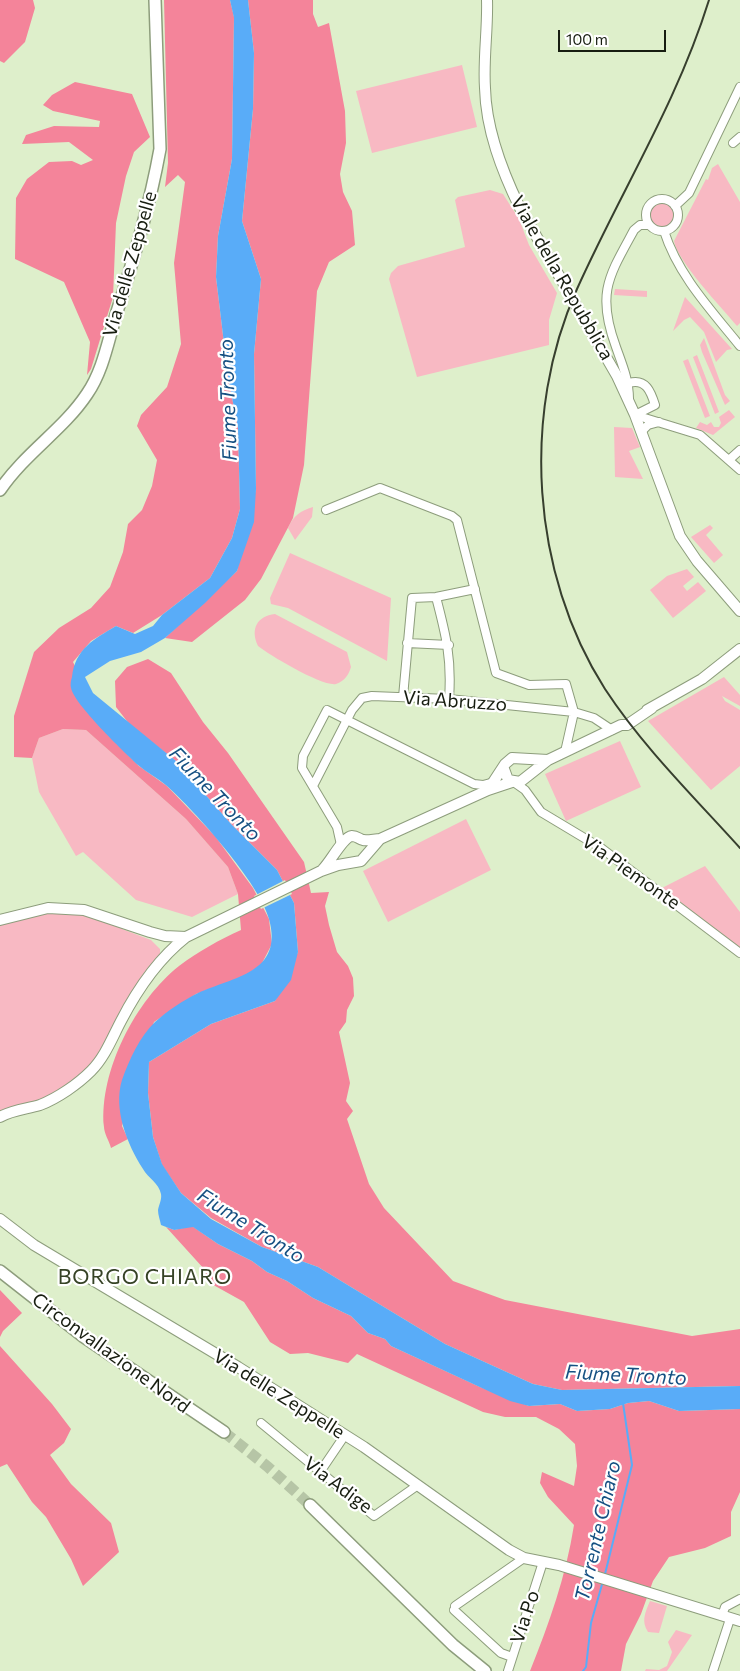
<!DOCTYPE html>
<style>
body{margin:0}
#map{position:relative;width:740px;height:1671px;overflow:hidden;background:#deefcb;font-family:Commissioner,sans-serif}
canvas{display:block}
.scale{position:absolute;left:558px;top:30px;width:108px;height:22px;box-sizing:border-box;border:2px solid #171d10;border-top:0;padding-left:6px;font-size:15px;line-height:18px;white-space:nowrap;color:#171d10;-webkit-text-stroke:4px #fff;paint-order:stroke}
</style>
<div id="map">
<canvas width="740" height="1671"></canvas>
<div class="scale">100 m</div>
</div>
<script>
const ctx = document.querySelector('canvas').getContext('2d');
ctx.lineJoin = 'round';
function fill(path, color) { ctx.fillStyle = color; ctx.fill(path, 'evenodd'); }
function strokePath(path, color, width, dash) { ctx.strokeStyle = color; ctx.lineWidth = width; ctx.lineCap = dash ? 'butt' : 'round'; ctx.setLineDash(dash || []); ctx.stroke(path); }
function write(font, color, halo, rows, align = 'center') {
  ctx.font = font + ' Commissioner,sans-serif'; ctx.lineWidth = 4.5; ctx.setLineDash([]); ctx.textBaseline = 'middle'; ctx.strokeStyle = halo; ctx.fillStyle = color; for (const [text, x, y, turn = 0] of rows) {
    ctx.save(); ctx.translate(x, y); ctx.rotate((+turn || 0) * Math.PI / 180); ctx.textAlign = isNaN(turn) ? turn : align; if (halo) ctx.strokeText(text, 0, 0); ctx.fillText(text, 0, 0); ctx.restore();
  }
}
fill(new Path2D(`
 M462 65 477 127 372 153 356 91Z
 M718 164 740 202V323L737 326C723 309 677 261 674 241L706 179 708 180 712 168Z
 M490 190 503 194 519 219 529 245 557 293 549 320V345L417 377 389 279 391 273 398 266 465 247 455 200 458 197Z
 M650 215a12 12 0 1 1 24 0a12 12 0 1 1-24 0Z
 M615 289 647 291V297L614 295Z
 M685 297 732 349 727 350 716 362 704 332 690 317 684 320 673 331Z
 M704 338 725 395 730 401 725 405 702 352 700 345Z
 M697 355 719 412 715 414 693 357Z
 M688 359 710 416 705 418 683 361Z
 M729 410 735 417 713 435 696 428 700 422 707 425 711 422 714 427H719L721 423 719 417Z
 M614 427 632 428 640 447 629 451 643 479 615 477Z
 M313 507 312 517 295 540 288 528C294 515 300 511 313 507Z
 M710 525 713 528 706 535 723 555 714 563 691 537Z
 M290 553 391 598 387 661 288 608 271 604 270 598Z
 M687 569 694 577 683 586 687 591 698 582 706 591 673 618 650 590 667 576Z
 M275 614 347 652 351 667C349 674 345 681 336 684 323 687 269 655 258 646 250 629 257 616 275 614Z
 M724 677 740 695V706L722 696 725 701 740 710V766L711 790 648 721Z
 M63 729 86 730 186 819 228 867 238 894 192 917 136 900 83 852 76 856 39 792 32 758 39 738Z
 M620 741 641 787 566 821 545 774Z
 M466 819 491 870 388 922 363 871Z
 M705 866 740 912V948L662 888Z
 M47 906 124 921 122 929 151 940 160 949V954L141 981 101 1053 84 1074 45 1099 0 1114V917Z
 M650 1601 667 1606 659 1633 648 1632C641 1621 645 1613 650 1601Z
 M676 1630 692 1635 667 1671H645L646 1669 659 1670 667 1666 672 1652 668 1642Z`), '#f8b9c3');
fill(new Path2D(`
 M0 0H33L35 8 25 42 4 63 0 61Z
 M164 0H230L234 17 232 159 218 236 216 277 228 377 238 428 240 509 232 538 210 578 162 615 133 633 116 626 91 641 73 662 109 736 139 766 167 786 215 836 253 888 269 919 272 944 261 965 243 977 196 994 154 1022 122 1126 128 1139 111 1148C109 1141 104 1133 104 1127 99 1071 136 1000 179 966 199 951 219 940 241 930L238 894 228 867 186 819 86 730 63 729 39 738 32 758 14 757V716L34 652 59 628 91 608 110 587 123 552 128 524 142 510 152 486 157 460 137 426 141 415 167 387 181 344 174 263 185 182 178 175 165 187 168 163Z
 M248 0H313V14L318 27 329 23 345 111 346 143 340 174 343 192 352 211 355 245 329 262 317 291 304 465 293 518 261 579 245 600 192 642 165 638 237 571 256 489 254 354 261 279 242 221 253 109 254 53Z
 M75 82 132 94 150 137 134 152 126 176 116 223 113 297 91 369 87 375 90 342 64 282 15 259 16 198 27 179 49 162 72 161 81 165 93 160 69 142 22 144 26 135 54 126 99 127 100 121 53 111 43 105 52 95Z
 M148 659 171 673 203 722 228 753 304 862 311 893 329 892 325 906 329 925 337 952 348 966 353 978 354 996 347 1010 346 1022 339 1032 350 1083 346 1101 353 1111 347 1119 369 1184 384 1208 453 1281 505 1300 692 1336 740 1329V1386L562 1390 533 1384 445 1344 318 1267 262 1247 211 1218 181 1193 162 1165 153 1137 148 1093 149 1062 211 1024 275 1001 298 952 294 903 277 870 231 824 176 761 130 725 116 707 115 681 127 667Z
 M192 1226 218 1244 252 1261 267 1272 287 1281 313 1298 351 1316 368 1333 385 1339 391 1346 480 1387 529 1406 560 1404 577 1411 610 1409 628 1403 649 1401 679 1411 740 1409V1492L731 1512V1536L705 1548 669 1557 653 1581 641 1614 626 1644 621 1671H530C549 1624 566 1576 574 1525L548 1497 540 1483 542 1472 574 1486 577 1466 575 1444 559 1429 536 1417H505L483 1412 357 1354 348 1363 308 1353 290 1354 270 1342 244 1302 208 1282 205 1270 166 1227 174 1230Z
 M0 1290 22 1313 3 1331 0 1337Z
 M0 1346 52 1404 71 1429 64 1443 50 1455 71 1484 111 1523 119 1552 83 1586 71 1559 46 1517 32 1502 7 1464 0 1467Z`), '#f4849a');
fill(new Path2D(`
 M230 0H248L254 53 253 109 242 221 261 279 254 354 256 489 254 522 237 571 205 603 165 638 141 652 110 661 85 677 93 693 176 761 231 824 277 870 294 903 298 952 291 980 275 1001 211 1024 149 1062 148 1093 153 1137 162 1164 181 1193 211 1219 262 1247 318 1267 445 1344 533 1384 562 1390 740 1386V1409L679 1411 649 1401 628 1403 610 1409 577 1411 560 1404 529 1406 510 1401 391 1346 385 1339 368 1333 351 1316 313 1298 287 1281 267 1272 252 1261 218 1244 193 1227 174 1230 161 1225C160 1220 158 1215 158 1210 159 1205 162 1199 161 1194 159 1183 148 1178 143 1169 127 1144 113 1109 122 1080 129 1060 140 1036 155 1022 167 1011 184 1000 198 993 233 977 284 973 269 919 260 884 195 811 167 786 158 778 147 773 138 765 124 752 74 704 71 688 70 685 71 680 72 677 75 649 94 639 116 626L135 634 153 626 162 615 210 578 232 538 240 509 238 428 228 377 216 277 218 236 232 159 234 18Z`), '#59acf8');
fill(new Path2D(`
 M285 880 292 894 261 909 254 896Z`), '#deefcb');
strokePath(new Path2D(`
 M605 1574 632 1465 623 1403
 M583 1671 586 1667 591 1623 603 1581`), '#59acf8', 2);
strokePath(new Path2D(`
 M224 1432 268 1467 310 1505`), '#b6c5a6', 11, [11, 5.5]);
const minor = new Path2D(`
 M733 143 740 137
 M646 215a16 16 0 1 1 32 0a16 16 0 1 1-32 0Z
 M675 206 689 193 740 87
 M664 231C678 275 711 310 740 346
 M629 383C646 378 651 392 655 405L635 415
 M629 399C629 380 622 364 616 347 596 293 609 276 634 230L640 225H649
 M635 415 700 435 740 470
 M641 432 648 425 659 422
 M730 459 740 450
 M326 510 380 488 452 516 457 520 496 673 529 685 566 684 574 712
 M436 597C446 635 452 659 449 699
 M407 643 449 645
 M403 697 412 598 436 597 475 589
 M565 752 574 712
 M515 783 525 790 541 812 601 848 740 953
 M313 786 352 710 362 698 372 696 449 699 574 712 594 718 612 730
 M341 845 337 827 302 768 303 756 327 710 474 784 483 785 494 782
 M261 1423 374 1516 418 1485
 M320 1472 345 1435
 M455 1606 524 1558
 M454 1610 501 1653 512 1657
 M722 1616 725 1607 740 1599
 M508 1671 543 1562
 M713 1671 730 1619`);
const tertiary = new Path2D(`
 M487 0C488 29 483 59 485 88 486 130 502 171 520 208L617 376 635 415 680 536 697 561 740 611
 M647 710 702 679 740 649
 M504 769 508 780 520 782 548 760 621 725H627L652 708
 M488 790 505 764 512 758 548 760
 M323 869C331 861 343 837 352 836 357 836 359 839 363 840 368 841 375 839 380 839L488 790 512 782
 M0 920 48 908 84 910 150 932 165 936 186 937
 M0 1117C12 1110 27 1109 40 1105 58 1098 78 1084 91 1071 105 1057 112 1038 121 1021 137 990 158 959 186 937L321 871 338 865 361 861 380 839
 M0 1219 34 1245 238 1367 364 1447 509 1550 524 1558 559 1565 740 1621`);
const secondary = new Path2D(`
 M0 490C26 452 63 430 87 394 103 371 108 341 116 315 133 261 150 205 160 149L155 0
 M0 1271 84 1337 224 1432
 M310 1505 453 1645 485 1671`);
strokePath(minor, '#8d9d7c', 10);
strokePath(tertiary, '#8d9d7c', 12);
strokePath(secondary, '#8d9d7c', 14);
strokePath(minor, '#fff', 8);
strokePath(tertiary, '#fff', 10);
strokePath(secondary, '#fff', 11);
strokePath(new Path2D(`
 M709 0C677 103 621 191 577 289 521 414 531 573 605 689 643 747 694 797 740 848`), '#373f2e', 2);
write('19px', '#171d10', '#fff', [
 ["Via delle Zeppelle",130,264,-74],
 ["Viale della Repubblica",562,278,60],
 ["Via Abruzzo",455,701,4],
 ["Via Piemonte",631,872,35],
 ["Circonvallazione Nord",111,1353,36],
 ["Via delle Zeppelle",279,1394,32],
 ["Via Adige",338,1485,37],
 ["Via Po",525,1617,-72]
]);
write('italic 20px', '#165082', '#fff', [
 ["Fiume Tronto",228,400,-92],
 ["Fiume Tronto",215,794,46],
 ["Fiume Tronto",251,1226,32],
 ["Fiume Tronto",626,1375,3],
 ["Torrente Chiaro",598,1531,-77]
]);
ctx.letterSpacing = '1px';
write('21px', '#364326', '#fff', [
 ["BORGO CHIARO",145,1277]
]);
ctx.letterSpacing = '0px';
</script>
